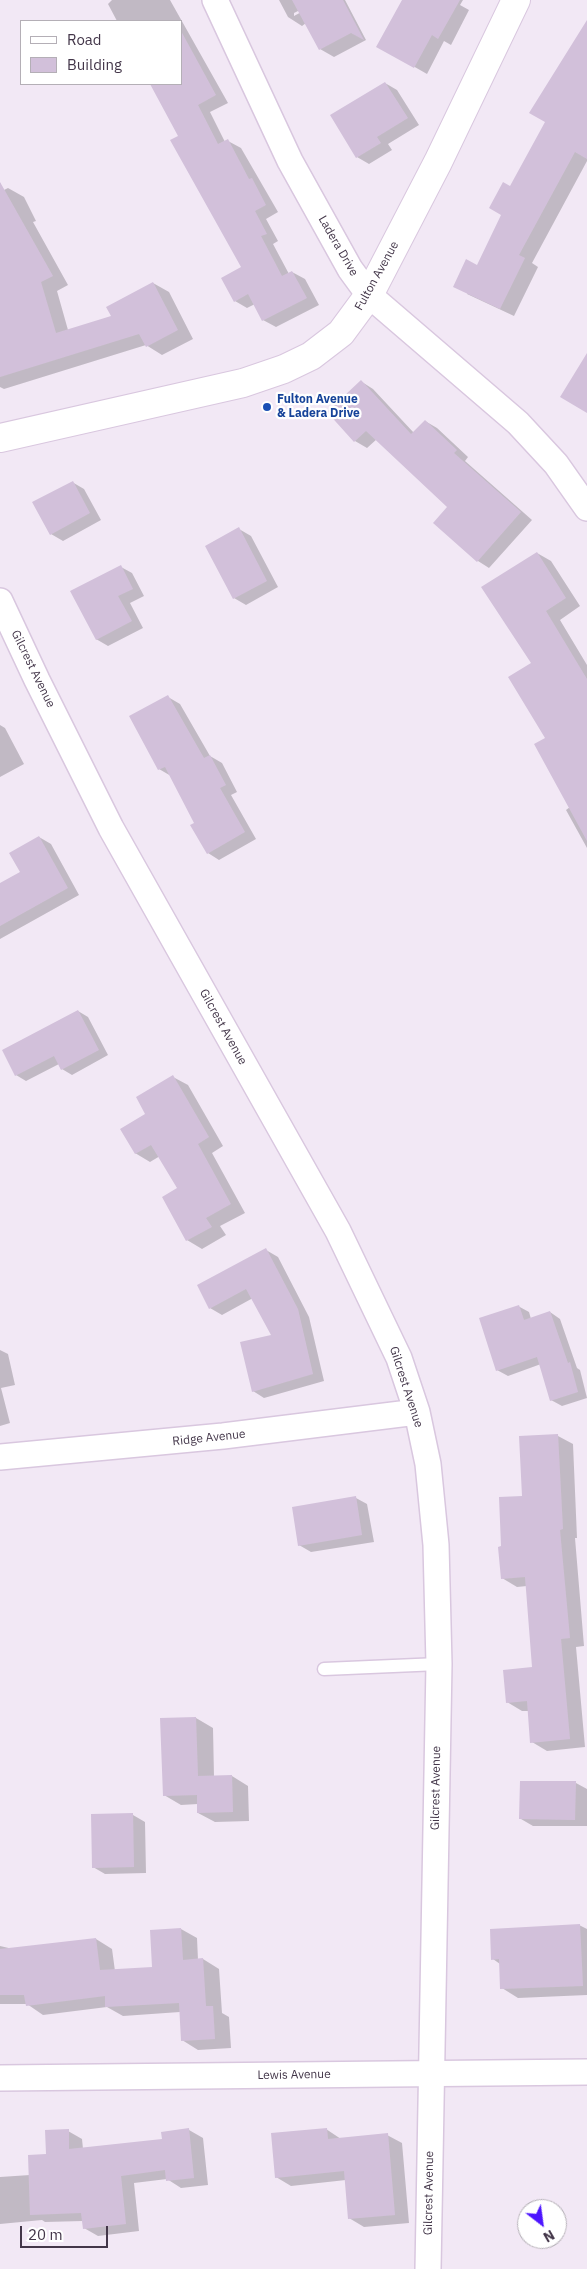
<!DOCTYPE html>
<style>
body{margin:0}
#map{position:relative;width:587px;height:2269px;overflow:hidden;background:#f2e8f5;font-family:"IBM Plex Sans",sans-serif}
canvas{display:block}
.legend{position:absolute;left:20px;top:20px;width:162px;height:65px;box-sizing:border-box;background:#fff;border:1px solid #b4afb6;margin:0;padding:6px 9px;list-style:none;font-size:15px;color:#433649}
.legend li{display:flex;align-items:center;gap:10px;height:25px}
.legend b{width:25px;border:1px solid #b4afb6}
.north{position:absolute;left:517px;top:2199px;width:50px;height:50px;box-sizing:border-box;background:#fff;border:1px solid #b4afb6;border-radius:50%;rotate:150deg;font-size:14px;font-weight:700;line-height:20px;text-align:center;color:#433649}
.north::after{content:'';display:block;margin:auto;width:18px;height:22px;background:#4d15ff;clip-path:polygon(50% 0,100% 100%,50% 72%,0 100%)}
.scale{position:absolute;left:20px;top:2226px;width:88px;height:22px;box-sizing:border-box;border:2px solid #433649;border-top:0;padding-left:6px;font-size:15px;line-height:18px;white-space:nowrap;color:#433649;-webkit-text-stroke:4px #fff;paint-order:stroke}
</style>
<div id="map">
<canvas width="587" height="2269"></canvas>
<ul class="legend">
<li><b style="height:6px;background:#fff"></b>Road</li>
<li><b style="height:14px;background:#d2c0da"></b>Building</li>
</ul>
<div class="north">N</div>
<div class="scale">20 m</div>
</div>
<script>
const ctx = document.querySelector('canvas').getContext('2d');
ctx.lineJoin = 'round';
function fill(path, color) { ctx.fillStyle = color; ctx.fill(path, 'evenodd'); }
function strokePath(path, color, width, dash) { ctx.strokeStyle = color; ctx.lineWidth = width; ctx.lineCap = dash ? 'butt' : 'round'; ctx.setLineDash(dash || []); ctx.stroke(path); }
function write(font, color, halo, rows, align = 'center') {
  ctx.font = font + ' "IBM Plex Sans",sans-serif'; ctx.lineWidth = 4.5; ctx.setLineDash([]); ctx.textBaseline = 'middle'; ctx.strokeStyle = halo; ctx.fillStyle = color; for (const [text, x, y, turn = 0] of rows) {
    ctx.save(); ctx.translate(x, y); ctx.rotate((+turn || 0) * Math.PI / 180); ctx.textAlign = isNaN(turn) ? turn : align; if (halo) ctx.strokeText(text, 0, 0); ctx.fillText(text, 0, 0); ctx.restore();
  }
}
fill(new Path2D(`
 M112 0H170L228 103 210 112 225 142 228 141 241 148 278 212 266 219 278 241 273 244 289 274 292 272 305 279 319 305 276 327 263 320 255 304 247 308 235 301 243 268 180 136 151 84H181V21H117L108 4Z
 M279 0H345L366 40 334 57 320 49 306 23 302 26 288 17ZM304 8 305 10 294 16V13Z
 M403 0H463L460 5 469 10 451 45 444 41 427 74 378 46Z
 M587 23V161L532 263 538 267 514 316 467 294 478 266 502 215 511 188 547 121Z
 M385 83 397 90 419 125 388 144 392 150 369 164 357 157Z
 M0 183 4 190 8 188 24 197 36 221 33 222 68 285 57 291 68 330 113 317 153 283 169 292 193 339 162 355 146 345 4 389 0 387Z
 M362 382 373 389 414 433 425 421 437 428 468 457 465 461 532 520 489 568 478 561 435 523 449 507 377 439 367 448 355 441Z
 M72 482 84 489 101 520 63 541 51 534Z
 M239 529 251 536 278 587 246 605 234 598Z
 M537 553 551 561 580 606 560 620 587 665V848L566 810 570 807 546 738 533 664Z
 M121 567 132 573 144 596 130 603 143 628 108 646 96 639Z
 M168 697 180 704 210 756 222 763 237 792 231 795 256 839 219 860 208 853 195 823 171 776 159 769Z
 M0 725 5 728 24 764 0 777Z
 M39 837 51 844 79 895 0 939V884L21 872Z
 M78 1011 88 1017 108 1055 72 1075 62 1069 59 1064 26 1081 16 1075Z
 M173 1077 188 1085 223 1146 212 1153 245 1213 220 1226 226 1235 202 1249 187 1240 178 1189 160 1156 150 1162 135 1153 147 1115Z
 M266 1250 278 1257 309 1317 324 1381 264 1398 253 1391 273 1336 253 1298 222 1315 210 1308Z
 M518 1306 529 1312 531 1319 550 1312 560 1319 577 1368 580 1370 587 1398 562 1406 551 1400 541 1364 508 1376 497 1370Z
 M0 1350 8 1354 15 1385 1 1388 10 1423 0 1426Z
 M558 1436 573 1444 577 1538H575L584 1646 576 1647 585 1747 547 1751 532 1742 529 1711H522L507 1702 534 1668 527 1586 517 1587 502 1578 503 1548 523 1497Z
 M356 1498 367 1504 374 1542 311 1552 299 1545Z
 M196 1718 213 1728 214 1777 232 1776 248 1786 249 1821 215 1822 198 1813V1804L181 1805 164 1795Z
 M576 1783 587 1789V1826H533L521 1819Z
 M133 1815 145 1822 146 1873 105 1874 93 1867 92 1816Z
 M579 1925 587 1929V1995L518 1998 502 1988 500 1964 493 1959Z
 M181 1929 197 1938 198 1960 203 1959 219 1969 222 2013 229 2017 231 2048 198 2050 182 2040 180 2012 123 2016 107 2007 43 2015 27 2004H0V1946L13 1949 96 1939 112 1949 115 1971 154 1968Z
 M326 2129 341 2139 387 2135 402 2143 409 2223 364 2227 349 2218 346 2180 291 2186 276 2177Z
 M189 2130 203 2138 208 2185 181 2188 167 2179 134 2183 139 2231 98 2236 84 2228 83 2221 45 2222 42 2220 0 2224V2177L30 2175 68 2131 82 2139 83 2149 163 2140Z`), '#0003');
fill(new Path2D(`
 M292 0H343L364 40 351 33 319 50Z
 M402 0H460L438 39 432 35 414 68 376 47Z
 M587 20V159L575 152 519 255 525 258 500 309 453 287 466 259 477 265 501 215 489 208 503 182 510 186 545 122 529 113Z
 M181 31 216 95 198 105 218 144 228 139 249 179 252 178 266 205 255 211 267 234 261 236 282 276 292 271 307 298 262 321 248 294 234 302 221 278 241 267 170 140 178 136 150 84H181Z
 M385 82 408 118 377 137 381 143 356 158 330 115Z
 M0 182 53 276 41 282 56 333 111 316 106 307 153 282 178 330 146 347 139 334 0 377Z
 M587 353V413L560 397Z
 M361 380 411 434 425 420 457 450 454 453 521 512 477 562 433 523 447 507 366 431 354 442 327 412Z
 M73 481 90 513 50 535 32 502Z
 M239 527 267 581 233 599 205 546Z
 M537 552 566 598 546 611 587 679V841L534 744 545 738 508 677 531 663 481 587Z
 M121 565 133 589 118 596 132 621 96 640 70 591Z
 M168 695 204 758 210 755 226 785 220 788 245 832 207 854 190 825 194 823 165 767 158 770 129 716Z
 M39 836 68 888 0 926V883L20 872 9 853Z
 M78 1010 99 1050 61 1070 54 1056 15 1076 2 1050Z
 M173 1075 209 1137 198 1144 231 1204 206 1218 212 1227 186 1241 162 1197 177 1188 151 1145 135 1154 120 1129 145 1114 136 1097Z
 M266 1248 298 1309 313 1374 252 1392 240 1342 271 1335 246 1289 209 1309 197 1285Z
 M519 1305 524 1320 550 1311 568 1363 570 1362 578 1392 550 1401 537 1357 496 1371 479 1318Z
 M558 1434 563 1529 560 1530 570 1638 561 1639 570 1739 530 1743 527 1701 506 1703 503 1670 532 1667 525 1577 501 1579 498 1547 501 1546 499 1497 522 1496 519 1436Z
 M356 1496 362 1535 298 1546 292 1507Z
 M196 1717 198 1776 232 1775 233 1812 197 1813V1795L163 1796 160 1718Z
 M520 1781H576L575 1820 519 1819Z
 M133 1813 134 1867 92 1868 91 1814Z
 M580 1924 583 1986 500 1989 499 1959 491 1960 490 1929Z
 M181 1928 183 1960 203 1958 206 2006H213L215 2039 181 2041 179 2003 105 2007V1996L26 2006 24 1995H0V1949L96 1938 100 1970 152 1967 150 1930Z
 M189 2128 194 2178 166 2181 165 2170 121 2176 126 2224 83 2229 81 2213 30 2215 28 2155 46 2154 45 2130 69 2129V2149L162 2139 161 2132Z
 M327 2128 328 2139 388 2133 395 2215 348 2219 344 2171 275 2178 271 2133Z`), '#d2c0da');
const service = new Path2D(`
 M324 1669 439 1664`);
const minor = new Path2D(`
 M215 0 290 161 350 269 369 295 518 423 556 464 587 508
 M0 601 37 680 111 828 338 1231 399 1358 417 1412 428 1464 436 1545 439 1664 428 2269
 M0 1457 223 1436 417 1412
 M0 2078 587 2072`);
const tertiary = new Path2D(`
 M0 438 243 383 284 369 311 356 341 333 369 295 438 162 516 0`);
strokePath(service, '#d9c7df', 15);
strokePath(minor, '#d9c7df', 28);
strokePath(tertiary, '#d9c7df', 30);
strokePath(service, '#fff', 12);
strokePath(minor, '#fff', 25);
strokePath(tertiary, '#fff', 28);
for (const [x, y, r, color] of [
 [267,407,5,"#1a4fb4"]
]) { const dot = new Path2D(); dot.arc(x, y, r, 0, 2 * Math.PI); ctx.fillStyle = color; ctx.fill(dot); strokePath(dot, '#fff', 2); }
write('12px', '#433649', '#fff', [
 ["Ladera Drive",338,246,60],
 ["Fulton Avenue",377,276,-61],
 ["Gilcrest Avenue",33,669,64],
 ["Gilcrest Avenue",223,1027,61],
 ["Gilcrest Avenue",406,1387,72],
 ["Ridge Avenue",209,1438,-6],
 ["Gilcrest Avenue",436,1788,-89],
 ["Lewis Avenue",294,2075,-1],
 ["Gilcrest Avenue",429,2193,-89]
]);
write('bold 12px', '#164399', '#fff', [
 ["Fulton Avenue",277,400],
 ["& Ladera Drive",277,414]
], 'left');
</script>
